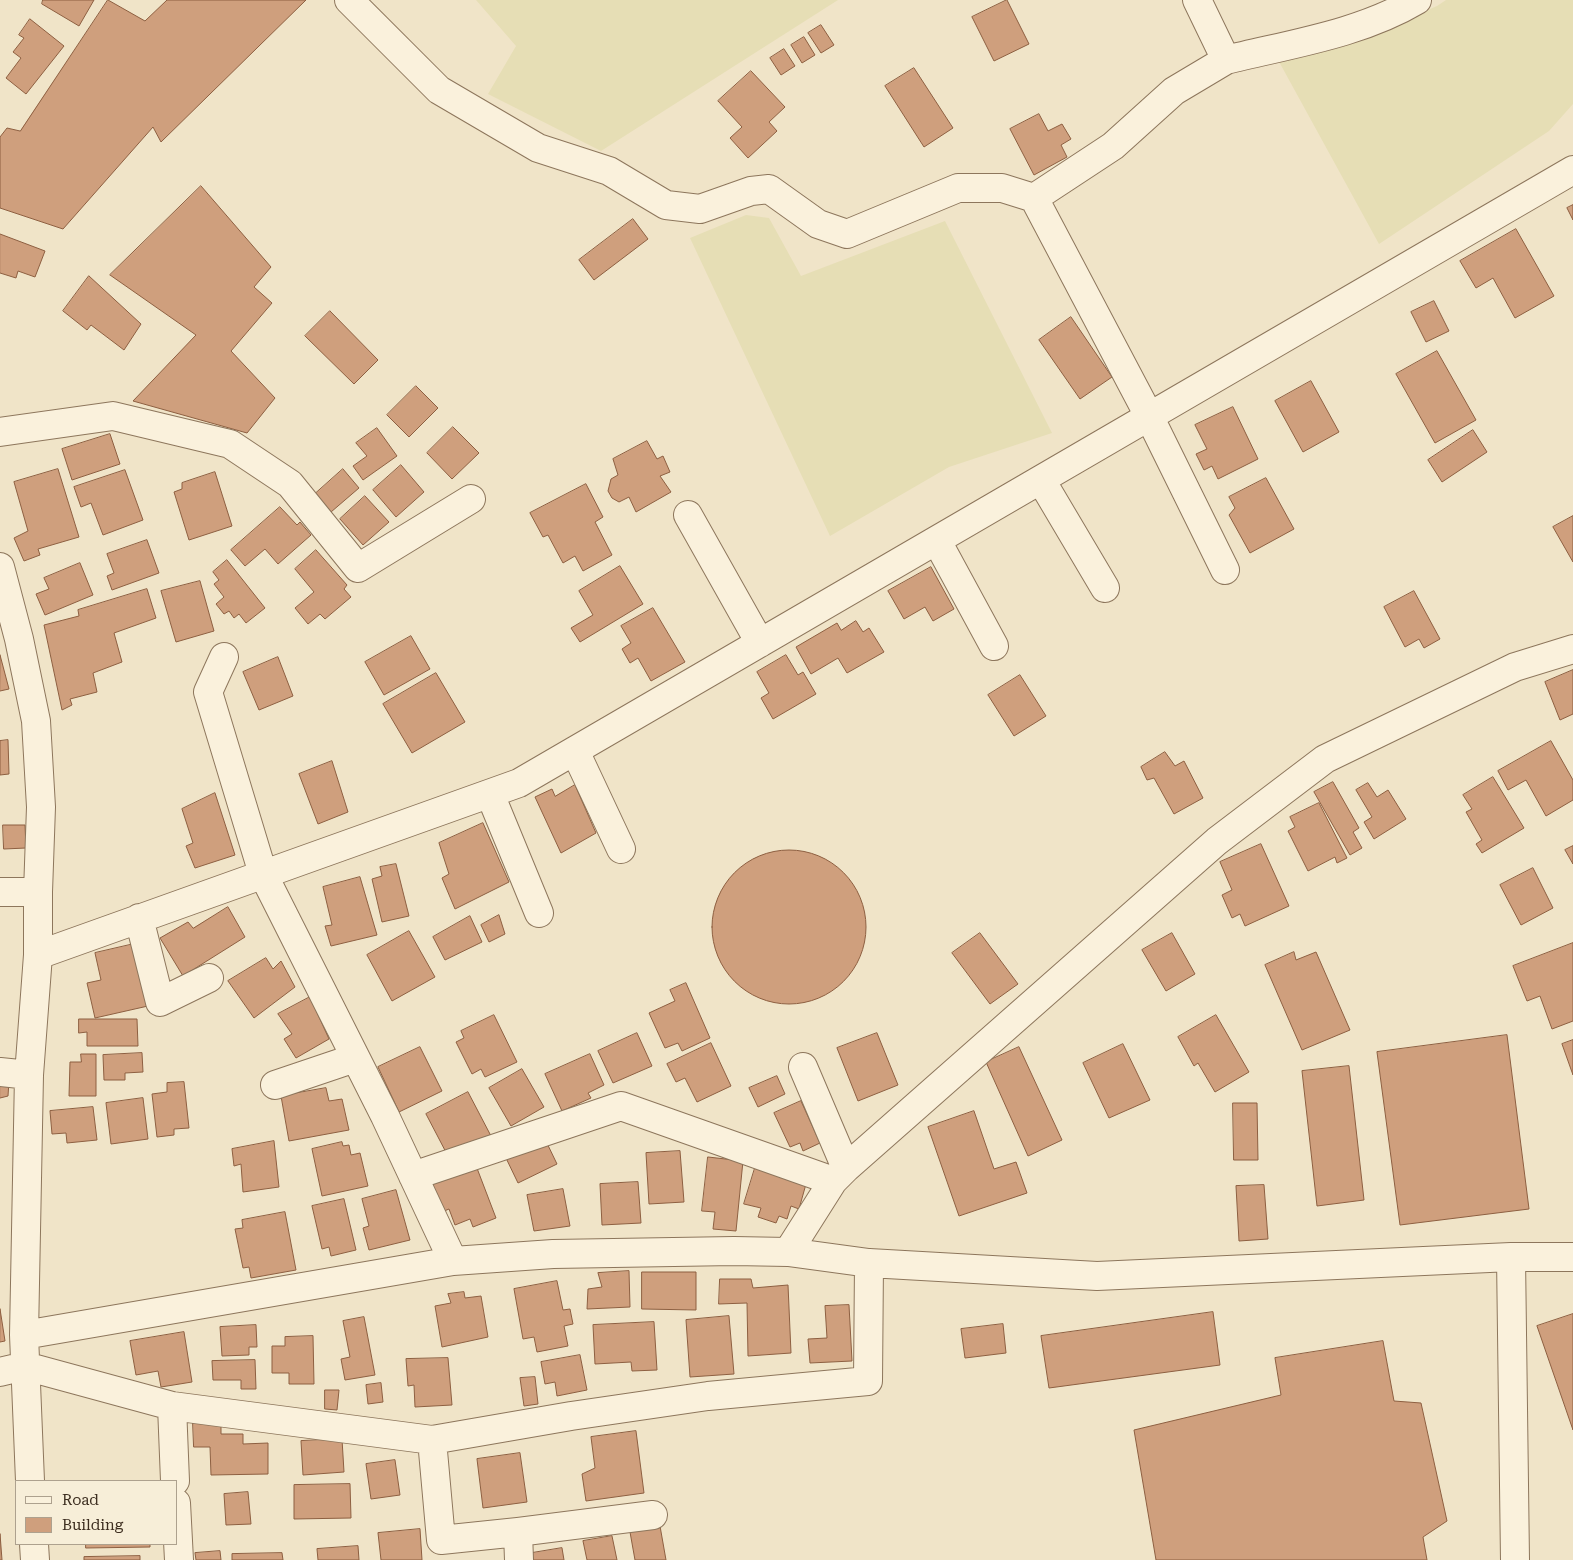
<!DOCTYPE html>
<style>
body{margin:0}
#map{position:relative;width:1573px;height:1560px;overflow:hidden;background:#f0e4c8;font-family:"Roboto Serif",serif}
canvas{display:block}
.legend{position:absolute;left:15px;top:1480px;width:162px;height:65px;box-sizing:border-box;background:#f7eed8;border:1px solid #ada18e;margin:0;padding:6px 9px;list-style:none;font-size:15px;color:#3d2e20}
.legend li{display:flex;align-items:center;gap:10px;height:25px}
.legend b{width:25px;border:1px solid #ada18e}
</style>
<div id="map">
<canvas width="1573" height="1560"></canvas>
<ul class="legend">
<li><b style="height:6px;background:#faf1dc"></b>Road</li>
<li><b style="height:14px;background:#cf9f7d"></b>Building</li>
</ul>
</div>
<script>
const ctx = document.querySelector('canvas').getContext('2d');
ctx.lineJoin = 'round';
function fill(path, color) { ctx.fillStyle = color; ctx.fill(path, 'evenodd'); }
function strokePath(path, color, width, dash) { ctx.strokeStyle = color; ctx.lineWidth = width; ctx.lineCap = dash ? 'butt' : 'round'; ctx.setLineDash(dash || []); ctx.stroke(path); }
fill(new Path2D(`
 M476 0H838L601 151 488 94 516 46Z
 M1446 0H1573V104L1549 131 1379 244 1277 58 1351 43 1437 6Z
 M746 215 769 218 801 276 945 221 1052 433 949 467 830 536 690 238Z`), '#e6deb5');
const building = new Path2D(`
 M43 0H94L79 26 42 4Z
 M108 0 145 21 167 0H306L161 142 153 127 63 229 0 208V137L7 128 20 131Z
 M1007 0 1029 44 994 61 972 17Z
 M30 19 64 46 26 94 6 78 21 58 13 52 24 38 19 35Z
 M821 25 834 45 821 53 808 33Z
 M804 37 815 55 802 63 791 45Z
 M784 49 795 66 781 75 770 58Z
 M914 68 953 128 924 147 885 86Z
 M751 71 785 107 769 122 777 131 748 158 730 138 742 127 718 101Z
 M1039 114 1048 131 1062 124 1071 139 1061 145 1067 157 1034 175 1010 129Z
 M201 186 271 267 254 287 272 303 231 351 275 398 247 433 133 401 196 335 110 275Z
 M1573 205V220L1567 208Z
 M633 219 648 239 594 280 579 260Z
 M1516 229 1554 296 1515 318 1493 278 1476 288 1460 261Z
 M0 234 45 251 35 277 18 271 16 278 0 273Z
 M89 276 141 324 124 350 91 325 87 330 63 311Z
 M1434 301 1449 331 1426 342 1411 312Z
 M330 311 378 360 354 384 305 336Z
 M1071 317 1112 377 1080 399 1039 340Z
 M1437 351 1476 420 1435 443 1396 374Z
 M1311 381 1339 432 1303 452 1275 401Z
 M416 386 438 408 409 437 387 415Z
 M1233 407 1258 459 1218 479 1212 466 1204 470 1196 454 1207 449 1195 425Z
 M453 427 479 453 452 479 427 453Z
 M377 428 397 456 363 480 353 466 367 456 356 443Z
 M1473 430 1487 452 1442 482 1428 460Z
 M110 434 120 464 72 480 62 449Z
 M647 441 657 459 663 456 670 472 660 476 671 492 636 512 629 497 619 502 612 498 608 491 611 479 618 475 613 459Z
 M401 465 424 492 396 517 373 490Z
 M58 469 79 537 38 549 40 555 24 561 14 538 28 531 14 482Z
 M343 469 359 488 331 512 315 494Z
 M125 470 143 520 103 535 91 503 81 507 74 487Z
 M215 472 232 526 189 540 174 492 182 489V483Z
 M1266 478 1294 529 1250 553 1229 515 1235 508 1229 497Z
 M586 484 603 517 595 522 612 555 583 571 575 556 563 563 548 535 543 537 530 513Z
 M365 496 389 522 363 545 340 519Z
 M280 507 297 525 300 522 311 535 278 564 265 549 245 566 231 550Z
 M1573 516V562L1553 527Z
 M147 540 159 573 112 590 107 576 114 573 107 554Z
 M316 550 347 585 344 589 351 597 325 619 320 614 308 624 295 608 314 592 295 569Z
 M227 560 265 608 246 623 239 614 234 618 229 611 224 614 216 604 224 597 214 584 219 580 213 572Z
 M80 563 93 595 45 615 36 594 49 589 44 578Z
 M620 566 643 604 580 642 571 628 593 615 579 591Z
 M931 567 954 609 933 621 925 607 904 619 888 591Z
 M200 581 214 631 176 642 161 591Z
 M147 589 156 618 114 633 122 662 93 673 97 692 70 699 72 705 62 710 44 625 79 616 78 610Z
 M1414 591 1440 639 1424 648 1419 639 1405 647 1384 607Z
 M653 608 685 662 651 681 638 658 630 663 622 649 631 643 621 626Z
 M856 621 863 632 869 628 884 652 847 673 838 658 811 674 796 647 837 623 841 630Z
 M411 636 430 669 384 695 365 662Z
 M0 655 9 689 0 691Z
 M786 655 798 675 803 672 816 694 773 719 761 698 769 693 757 672Z
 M278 657 293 696 259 710 243 672Z
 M1573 670V714L1560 720 1545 682Z
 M436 673 465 722 412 753 383 704Z
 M1020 675 1046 716 1014 736 988 695Z
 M8 740 9 774 0 775V741Z
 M1551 741 1573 780V800L1546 816 1526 780 1508 790 1498 771Z
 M1165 752 1175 766 1184 761 1203 798 1174 814 1154 778 1147 780 1141 767Z
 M332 761 348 812 318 824 299 774Z
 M1493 777 1524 828 1482 853 1476 844 1482 840 1466 812 1472 809 1463 795Z
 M1333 782 1359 828 1353 832 1362 848 1350 855 1314 792Z
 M1368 783 1377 797 1388 790 1406 819 1374 839 1364 822 1372 817 1356 790Z
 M575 785 596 833 561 853 535 797 552 789 555 796Z
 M215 793 235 855 195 868 186 846 193 843 182 809Z
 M1319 803 1347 858 1337 863 1335 857 1308 871 1288 831 1295 827 1290 817Z
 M483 823 509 882 455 909 442 878 449 874 439 843Z
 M3 825H25L26 848 4 849Z
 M1261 844 1289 906 1245 926 1240 914 1232 918 1222 895 1232 890 1220 862Z
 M1573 846V864L1565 850Z
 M712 927a77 77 0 1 1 154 0a77 77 0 1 1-154 0Z
 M396 864 409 916 382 922 372 879 382 876 380 867Z
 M1533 868 1553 908 1521 925 1500 885Z
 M360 877 377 935 331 946 325 926 332 925 323 887Z
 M228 907 245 937 183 976 160 938 188 922 193 928Z
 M499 915 505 934 489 942 481 925Z
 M470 916 482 942 445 960 433 937Z
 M409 931 435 977 392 1001 367 955Z
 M980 933 1018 984 990 1004 952 953Z
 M1172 933 1195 974 1166 991 1142 950Z
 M1573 943V1021L1552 1029 1540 996 1527 1001 1513 966Z
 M134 944 148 1006 95 1018 87 983 101 980 95 953Z
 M1294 952 1296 960 1316 952 1350 1030 1302 1050 1265 965Z
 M266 958 273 969 281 961 295 987 254 1018 228 981Z
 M686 983 710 1038 682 1051 678 1043 665 1048 649 1013 675 1001 670 990Z
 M310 997 329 1039 296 1058 284 1039 292 1034 278 1014Z
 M494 1015 517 1062 485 1077 481 1069 472 1074 456 1042 464 1038 461 1031Z
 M1216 1015 1249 1072 1215 1092 1198 1063 1194 1066 1178 1037Z
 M79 1019H137L138 1046H87V1032L79 1033Z
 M637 1033 652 1066 613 1083 598 1051Z
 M877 1033 898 1085 858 1101 837 1048Z
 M1507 1035 1529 1209 1400 1225 1377 1052Z
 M1573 1040V1075L1562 1044Z
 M711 1043 731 1086 697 1102 685 1078 676 1082 667 1064Z
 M1123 1044 1150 1100 1109 1118 1083 1063Z
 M420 1047 442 1091 399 1112 378 1067Z
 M1019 1047 1062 1140 1028 1156 986 1062Z
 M142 1053 143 1072 125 1073V1080H104L103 1055Z
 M81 1054H96V1096H69L70 1062H81Z
 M590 1054 604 1085 588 1093 591 1098 562 1111 545 1074Z
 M1349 1066 1364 1200 1317 1206 1302 1071Z
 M522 1069 544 1107 511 1126 489 1088Z
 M777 1076 785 1094 758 1107 749 1088Z
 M0 1080 9 1081 8 1096 0 1098Z
 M184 1082 189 1128 174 1129V1135L157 1137 152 1094 167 1092V1083Z
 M326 1088 329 1101 342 1099 349 1130 289 1141 281 1096Z
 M468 1092 491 1136 449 1158 426 1114Z
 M143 1098 148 1139 111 1144 106 1103Z
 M801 1101 820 1143 803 1151 800 1143 790 1147 774 1113Z
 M1233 1103H1257L1258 1160H1234Z
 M93 1107 97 1140 67 1143 66 1133 52 1134 50 1111Z
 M974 1111 994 1169 1016 1162 1027 1193 959 1216 928 1127Z
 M544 1137 557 1164 518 1183 505 1156Z
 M274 1141 279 1187 243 1192 241 1164 234 1166 232 1149Z
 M342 1142 343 1146 349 1145 351 1155 360 1153 368 1186 322 1196 312 1149Z
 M680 1151 684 1202 649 1204 646 1153Z
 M708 1157 743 1161 736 1231 713 1229 715 1212 702 1211Z
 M475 1163 496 1218 473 1227 470 1219 455 1225 449 1209 442 1212 430 1180Z
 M755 1168 806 1184 799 1209 791 1206 787 1219 779 1216 776 1223 758 1217 761 1208 744 1204Z
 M638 1182 641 1223 602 1225 600 1184Z
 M1264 1185 1268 1239 1239 1241 1236 1186Z
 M563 1189 570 1226 534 1231 527 1195Z
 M396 1190 410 1240 369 1250 363 1228 369 1226 362 1199Z
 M344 1199 356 1250 331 1256 329 1247 322 1249 312 1206Z
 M285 1212 296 1270 251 1278 249 1267 243 1268 235 1229 243 1228 242 1220Z
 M629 1271 630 1307 587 1309 588 1289 602 1287 598 1273Z
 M642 1272H696V1310L642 1309Z
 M720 1279H751L753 1288 788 1285 791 1353 748 1356 747 1303 719 1304Z
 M557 1281 563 1310 570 1309 573 1324 564 1326 568 1346 537 1352 534 1337 523 1339 514 1289Z
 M464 1292 465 1298 481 1296 488 1337 442 1347 435 1306 451 1303 448 1294Z
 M849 1305 852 1361 810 1363 808 1339 827 1338 825 1306Z
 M0 1309 5 1341 0 1342Z
 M1213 1312 1220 1365 1049 1388 1041 1336Z
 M1573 1314V1430L1537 1326Z
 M729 1316 734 1374 690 1377 686 1320Z
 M364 1317 375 1375 345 1380 341 1359 350 1357 343 1321Z
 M654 1322 657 1370 632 1371 631 1362 595 1364 593 1325Z
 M1003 1324 1006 1353 965 1358 961 1329Z
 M256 1325 257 1347H249V1355L222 1356 220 1327Z
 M184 1332 192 1382 161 1387 158 1371 136 1375 130 1341Z
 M313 1336 314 1384H289V1373H272V1346H285V1337Z
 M1383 1341 1394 1401 1421 1403 1447 1521 1423 1537 1427 1560H1156L1134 1430 1281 1395 1275 1358Z
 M580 1355 587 1390 557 1396 555 1382 545 1384 541 1362Z
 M448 1358 452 1405 415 1407 414 1385 408 1386 406 1359Z
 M255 1360 256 1389H241V1380H213L212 1361Z
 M535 1377 538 1404 524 1406 520 1378Z
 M381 1383 383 1402 368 1404 366 1385Z
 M325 1390H339L337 1410 325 1409Z
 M193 1423H221V1434H243V1444L268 1443V1474L211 1475 210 1447H194Z
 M636 1431 644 1493 586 1501 582 1474 595 1468 591 1437Z
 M342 1439 344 1472 303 1475 301 1441Z
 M520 1453 527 1502 483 1508 477 1459Z
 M395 1460 400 1495 371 1499 366 1464Z
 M350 1484 351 1518 294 1519V1485Z
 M248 1492 251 1524 226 1525 224 1494Z
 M660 1526 666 1560H635L630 1532Z
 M420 1529 422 1560H381L378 1533Z
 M0 1534 2 1560H0Z
 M612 1536 617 1560H587L583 1541Z
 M86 1544H150V1547L86 1548Z
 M358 1546 359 1560H318L317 1549Z
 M562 1548 564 1560H533L532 1553Z
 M220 1551 221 1560H196L195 1553Z
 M282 1553 283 1560H232V1554Z
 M140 1556V1560H84V1557Z`);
fill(building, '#cf9f7d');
strokePath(building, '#8d5f41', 1);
const minor = new Path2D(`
 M349 0 439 90 538 148 609 171 666 205 700 209 751 191 769 189 818 224 847 234 958 188H1002L1034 198 1149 416 1225 570
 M1226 60C1290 44 1360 34 1417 0
 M1034 198 1113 146 1174 91 1226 60 1197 0
 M0 432 113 416 230 444 290 484 358 568 471 499
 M1041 480 1105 588
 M688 515 760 643
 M937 541 994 646
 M0 567 19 639 36 721 41 807 38 892V955L29 1075 24 1335 30 1481
 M224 657 208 692 263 874 385 1116 453 1261
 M575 751 621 849
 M490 794 539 913
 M0 892H38
 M139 918 160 1002 209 978
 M38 955 519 783 1573 170
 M803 1067 846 1168
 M0 1072 29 1075
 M275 1085 355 1058
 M413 1176 621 1106 833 1181
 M788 1252 833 1181 846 1168 1217 841 1325 759 1515 667 1573 649
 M1511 1257 1515 1560
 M24 1335 453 1261 553 1254 734 1251 788 1252 869 1263 1097 1276 1511 1257H1573
 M0 1372 25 1366 172 1406 432 1440 571 1416 708 1396 868 1381 869 1263
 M172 1406 175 1481
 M432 1440 441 1540 518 1532 653 1515
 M176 1503 179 1560
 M518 1532 519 1560
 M34 1544 35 1560`);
strokePath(minor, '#8d765c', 30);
strokePath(minor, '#faf1dc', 28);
</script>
